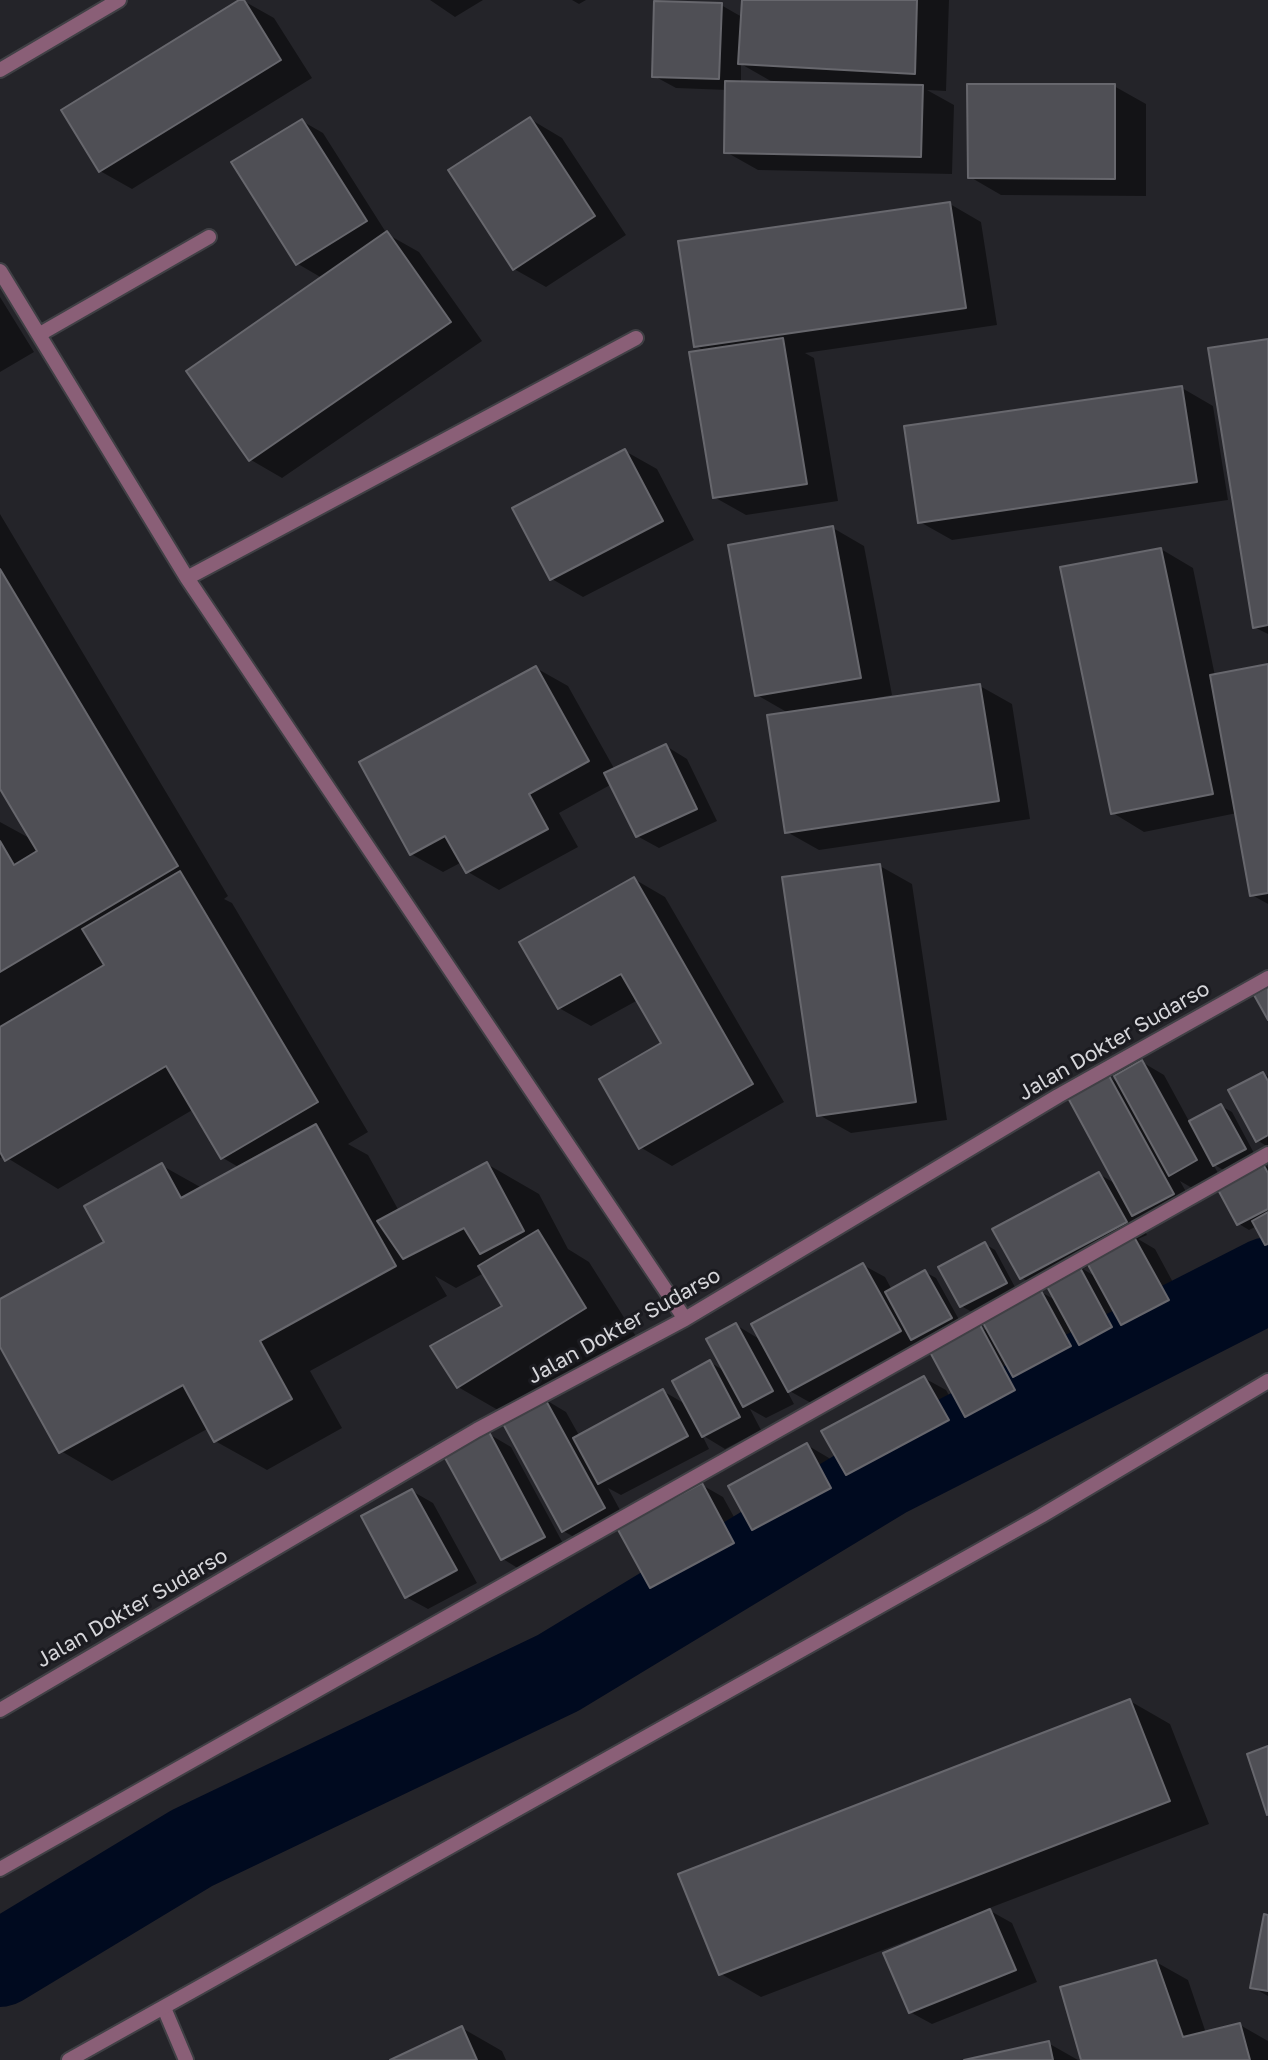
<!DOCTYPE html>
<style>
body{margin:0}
canvas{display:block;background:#242429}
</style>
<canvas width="1268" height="2060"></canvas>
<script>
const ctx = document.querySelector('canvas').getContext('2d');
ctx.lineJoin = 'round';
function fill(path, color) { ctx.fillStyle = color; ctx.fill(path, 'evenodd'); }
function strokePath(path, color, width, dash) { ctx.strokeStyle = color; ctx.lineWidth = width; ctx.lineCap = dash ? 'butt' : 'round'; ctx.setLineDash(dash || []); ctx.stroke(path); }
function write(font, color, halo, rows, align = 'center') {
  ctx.font = font + ' "Golos Text",sans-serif'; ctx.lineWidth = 6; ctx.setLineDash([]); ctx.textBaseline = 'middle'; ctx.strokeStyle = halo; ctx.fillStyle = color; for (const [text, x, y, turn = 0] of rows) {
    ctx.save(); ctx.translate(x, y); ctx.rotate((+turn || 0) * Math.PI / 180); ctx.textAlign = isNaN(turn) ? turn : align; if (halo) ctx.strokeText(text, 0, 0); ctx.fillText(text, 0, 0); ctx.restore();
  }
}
fill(new Path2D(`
 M242 0 274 18 312 78 132 189 100 171Z
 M430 0H483L455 17Z
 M572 0H586L579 4Z
 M743 0H949L946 91 927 90 954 105 952 174 758 170 726 152 727 90 676 88 654 76 721 5 742 17ZM741 64 776 84 741 83Z
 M1114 86 1146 104V196L1001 195 970 177Z
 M530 119 562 138 626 235 546 287 514 269Z
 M302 121 323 133 387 234 419 252 482 341 282 478 251 460 188 372 322 278 298 264 234 163Z
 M950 204 981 222 997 325 805 353 814 358 838 501 746 515 714 497 706 352 696 346Z
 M0 297 34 352 0 372Z
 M1268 341V634L1254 627Z
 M1182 388 1213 406 1228 500 952 540 920 522Z
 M625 451 657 469 694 540 583 597 552 579Z
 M0 514 228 896 224 899 232 903 368 1132 348 1144 368 1155 399 1211 487 1164 539 1194 568 1249 589 1262 637 1338 541 1397 566 1412 580 1437 663 1391 687 1405 710 1362 726 1372 736 1325 761 1340 863 1265 885 1277 892 1290 925 1272 936 1278 962 1325 811 1403 786 1389 794 1404 766 1418 750 1409 761 1430 725 1449 702 1435 709 1449 621 1495 608 1488 626 1521 585 1543 563 1531 510 1417 458 1387 505 1306 484 1273 456 1288 435 1276 447 1296 310 1371 342 1428 267 1470 215 1441 209 1428 112 1481 61 1451 0 1344V1301L107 1242 161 1165 202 1188 240 1168 223 1158 194 1109 58 1189 4 1156 0 1158V822L33 840 0 786Z
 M833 528 864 546 892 695 876 698V701L980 686 1012 704 1030 819 819 850 787 832 790 714 757 695Z
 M1161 549 1193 568 1215 676 1268 666V904L1252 895 1237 813 1144 832 1113 813Z
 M536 668 568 686 615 770 666 746 687 759 717 821 659 848 637 836 612 784 559 813 578 847 499 890 468 872 462 862 443 872 411 854Z
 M880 866 912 884 947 1120 851 1133 819 1115Z
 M634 879 665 897 784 1102 672 1166 640 1147 664 1044 638 1000 591 1026 559 1008Z
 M1142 1062 1164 1075 1190 1123 1221 1106 1232 1112 1255 1155 1225 1171 1213 1164 1218 1173 1192 1188 1180 1181 1194 1206 1155 1227 1138 1218 1147 1235 1138 1239 1155 1249 1189 1312 1144 1336 1125 1325 1133 1340 1102 1356 1085 1346 1092 1359 1036 1389 1025 1382 1036 1402 988 1428 966 1416 980 1327 991 1333 984 1321 1043 1290 1022 1278 1099 1174 1116 1184 1108 1076 1120 1084ZM1090 1265 1096 1277 1083 1269ZM1049 1287 1057 1301 1041 1292Z
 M1263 1074 1268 1076V1147L1257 1140Z
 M1262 1164 1268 1167V1245L1257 1226 1249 1230 1239 1224Z
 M985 1244 995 1250 1016 1289 972 1312 961 1306Z
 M924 1378 946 1390 970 1433 869 1487 847 1474Z
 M489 1434 511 1447 566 1549 524 1572 503 1559 446 1457Z
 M807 1445 829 1458 852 1500 775 1541 753 1529Z
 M702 1485 723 1497 755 1555 673 1599 651 1587Z
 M412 1491 433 1503 477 1583 428 1609 406 1597Z
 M1130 1701 1170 1724 1209 1824 987 1909 1012 1923 1037 1982 932 2024 910 2012 943 1927 761 1997 721 1974Z
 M1268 1917V1996L1252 1987Z
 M1156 1962 1188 1980 1206 2033 1240 2025 1268 2041V2060H1082Z
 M462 2028 502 2051 506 2060H394Z
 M1048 2043 1078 2060H972Z`), '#0007');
strokePath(new Path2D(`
 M0 1964 192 1848 558 1673 885 1475 1268 1280`), '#000a1f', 86);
const building = new Path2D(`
 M239 0H244L281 60 99 172 61 110Z
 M742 0H917L915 74 738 64Z
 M654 1 722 3 719 79 652 77Z
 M725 81 923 85 921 157 724 153Z
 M967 84H1115V179L968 178Z
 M530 117 595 216 513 270 448 170Z
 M302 119 367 221 296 265 231 162Z
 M950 202 966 308 694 347 678 241Z
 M387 231 451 322 249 461 186 371Z
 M783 338 807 484 713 498 689 352Z
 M1268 339V625L1253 628 1208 348Z
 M1182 386 1197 482 918 523 904 426Z
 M625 449 663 521 550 580 512 508Z
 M833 526 861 678 755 696 728 545Z
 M1161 548 1213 794 1111 814 1060 567Z
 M0 569 178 866 0 972V841L14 865 37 851 0 789Z
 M1268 664V893L1250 896 1210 675Z
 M536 666 589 761 529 794 548 829 466 873 445 836 410 855 359 762Z
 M980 684 999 801 785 833 767 715Z
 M666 744 697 809 636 837 604 773Z
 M880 864 916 1102 817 1116 782 877Z
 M180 871 318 1102 221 1159 166 1066 5 1161 0 1152V1027L104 965 82 929Z
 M634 877 753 1084 639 1149 599 1079 661 1043 621 974 558 1009 519 942Z
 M1268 987V1020L1254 995Z
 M1142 1060 1197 1160 1169 1176 1114 1076Z
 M1263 1072 1268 1081V1135L1256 1142 1228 1090Z
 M1108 1074 1174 1194 1132 1216 1067 1096Z
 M1221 1104 1246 1149 1213 1166 1189 1121Z
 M316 1124 396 1266 260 1341 292 1399 214 1442 183 1385 59 1453 0 1347V1299L104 1242 84 1206 162 1163 181 1198Z
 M487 1162 524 1231 480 1254 464 1228 403 1259 377 1221Z
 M1262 1162 1268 1173V1209L1237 1225 1216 1186Z
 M1099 1172 1127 1222 1020 1279 992 1229Z
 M1268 1212V1244L1265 1245 1252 1221Z
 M538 1230 586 1308 457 1388 430 1346 502 1306 478 1266Z
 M1133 1235 1169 1300 1121 1325 1086 1261Z
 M985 1242 1007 1283 960 1307 938 1267Z
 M863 1263 901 1331 788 1392 751 1324Z
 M1078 1264 1112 1327 1079 1345 1044 1281Z
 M925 1270 952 1318 911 1340 885 1292Z
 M1040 1289 1071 1346 1013 1377 982 1321Z
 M736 1323 773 1391 743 1407 706 1339Z
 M980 1325 1015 1390 965 1417 930 1352Z
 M710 1360 740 1417 702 1437 672 1381Z
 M924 1376 949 1420 846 1475 821 1431Z
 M663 1389 688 1436 598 1484 573 1438Z
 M544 1397 605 1508 562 1532 501 1420Z
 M489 1432 545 1537 501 1560 444 1456Z
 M807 1443 831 1488 752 1530 728 1486Z
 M702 1483 734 1543 650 1588 617 1528Z
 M412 1489 457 1570 405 1598 361 1516Z
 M1130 1699 1170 1801 719 1975 678 1874Z
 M1268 1746V1814L1267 1815 1247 1754Z
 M990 1909 1016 1970 909 2013 883 1953Z
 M1264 1914 1268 1915V1991L1250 1988Z
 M1156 1960 1183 2037 1240 2023 1250 2060H1081L1060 1987Z
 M462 2026 477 2060H390Z
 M1049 2041 1053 2060H964Z`);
fill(building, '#4f4f55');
strokePath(building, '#67676d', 2);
const minor = new Path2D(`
 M0 70 119 0
 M0 271 187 578 685 1319
 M40 334 209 237
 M187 578 636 338
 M0 1710 477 1430 685 1319 1058 1096 1268 978
 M0 1869 1268 1154
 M164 2008 186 2060`);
const tertiary = new Path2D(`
 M69 2060 1041 1516 1268 1381`);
strokePath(minor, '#404045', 18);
strokePath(tertiary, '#404045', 18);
strokePath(minor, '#8a5f77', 14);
strokePath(tertiary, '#8a5f77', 14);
write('21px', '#d6d6da', '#1b1b20', [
 ["Jalan Dokter Sudarso",1114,1041,-30],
 ["Jalan Dokter Sudarso",624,1326,-29],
 ["Jalan Dokter Sudarso",132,1608,-30]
]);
</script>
